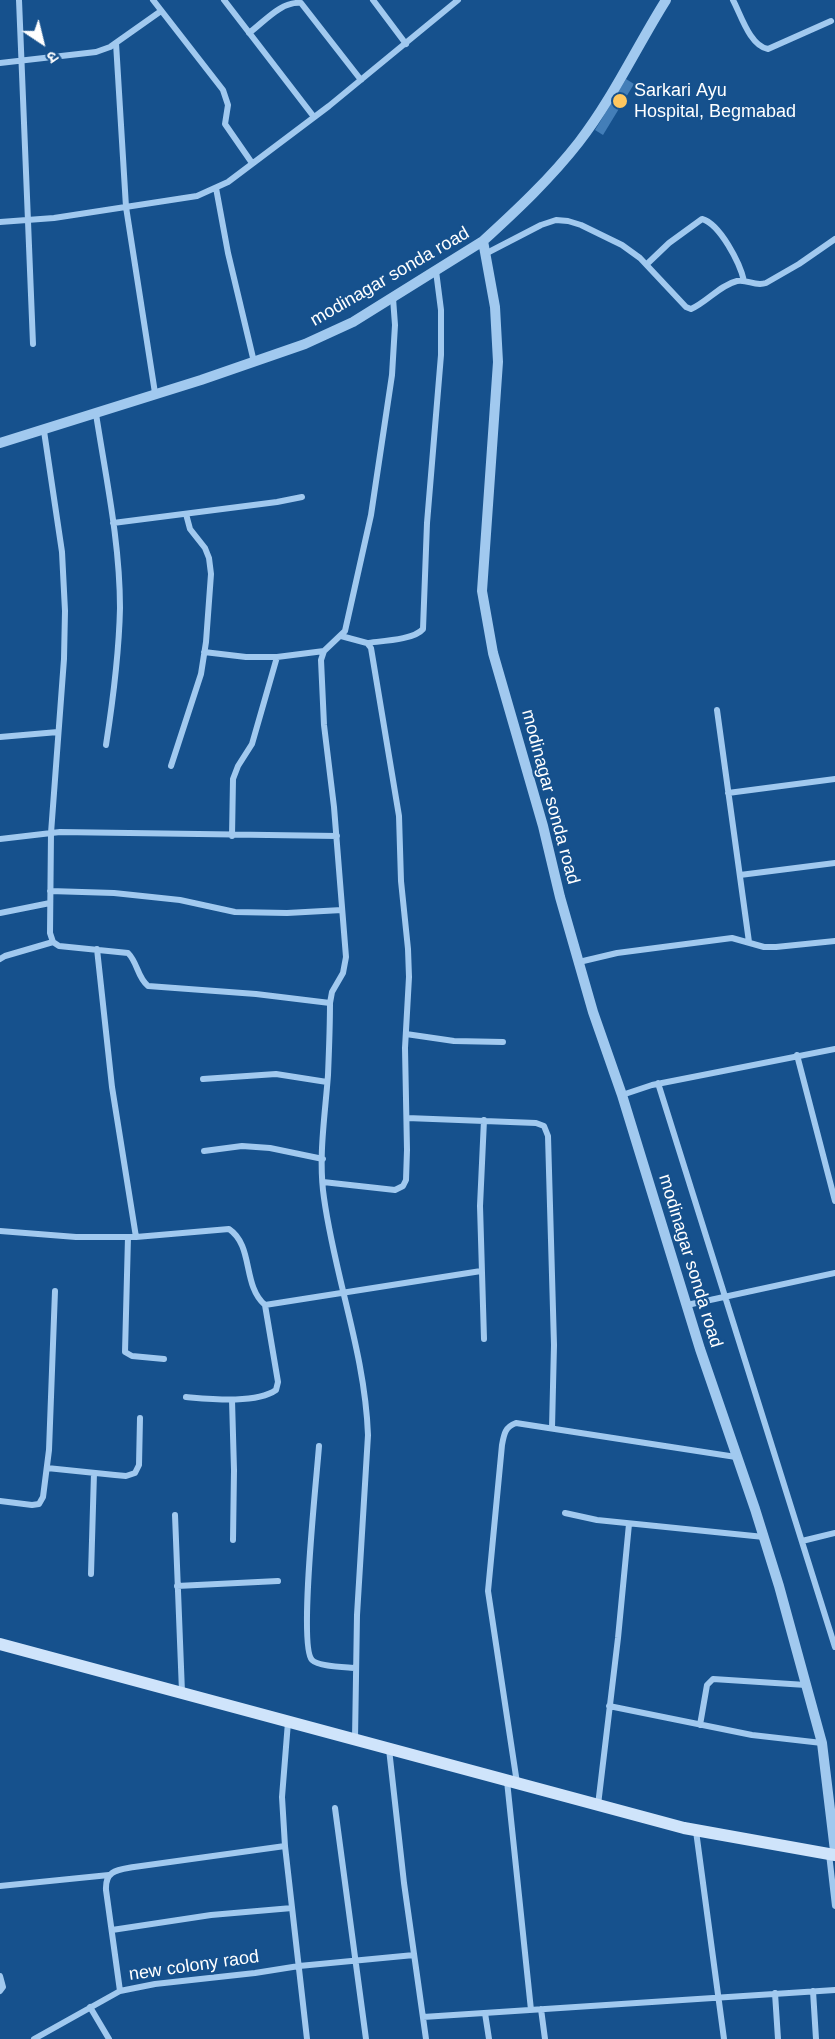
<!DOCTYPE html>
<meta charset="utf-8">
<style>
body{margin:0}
#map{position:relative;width:835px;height:2039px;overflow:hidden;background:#16518d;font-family:Helvetica,"Noto Sans Devanagari",sans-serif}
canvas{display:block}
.north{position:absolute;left:12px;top:12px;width:60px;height:60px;-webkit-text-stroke:4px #16518d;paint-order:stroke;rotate:145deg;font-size:16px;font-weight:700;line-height:24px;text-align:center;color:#fff}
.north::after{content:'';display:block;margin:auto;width:21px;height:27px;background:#fff;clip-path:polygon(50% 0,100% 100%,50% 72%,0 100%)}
</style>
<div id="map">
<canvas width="835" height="2039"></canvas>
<div class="north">उ</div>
</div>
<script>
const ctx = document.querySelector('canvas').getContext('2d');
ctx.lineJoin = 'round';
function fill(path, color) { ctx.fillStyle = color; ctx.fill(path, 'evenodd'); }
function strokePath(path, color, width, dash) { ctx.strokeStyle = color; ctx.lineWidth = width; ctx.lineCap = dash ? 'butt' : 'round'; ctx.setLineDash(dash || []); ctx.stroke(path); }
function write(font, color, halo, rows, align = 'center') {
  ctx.font = font + ' Helvetica,sans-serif'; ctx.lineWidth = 4.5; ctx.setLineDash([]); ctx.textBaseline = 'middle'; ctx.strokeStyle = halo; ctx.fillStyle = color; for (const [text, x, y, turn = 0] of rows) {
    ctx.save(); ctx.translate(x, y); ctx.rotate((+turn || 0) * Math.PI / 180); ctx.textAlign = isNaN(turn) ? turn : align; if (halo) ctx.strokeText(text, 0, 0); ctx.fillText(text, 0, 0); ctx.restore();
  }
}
fill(new Path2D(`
 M626 79 634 84 603 135 595 130Z`), '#437eb8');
strokePath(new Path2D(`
 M19 0 33 344
 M153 0 223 90 228 105 225 124 252 163
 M224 0 314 117
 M373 0 406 44
 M733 0C741 15 750 46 768 49L831 21
 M249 33C264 22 281 1 301 3L361 80
 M116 43 126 207 155 393
 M0 63 96 52 110 47 161 11
 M216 188 228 253 254 362
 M0 222 54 218 197 196 228 182 329 106 458 0
 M485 254 541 225 556 220 568 221 581 225 622 245 640 258 686 307 691 309C707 302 720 285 737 281 748 279 755 287 766 283L799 264 835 239
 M647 264 669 243 702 219C720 224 740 263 744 281
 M96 414C106 478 120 543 120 608 119 654 113 700 106 745
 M44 431 62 552 65 611 64 659 51 833 50 933 53 942 59 946 128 953C138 963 137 977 148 986L256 994 330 1003
 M113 523 277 502 302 497
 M367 643C381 641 414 640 423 629L427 523 441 355V310L436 271
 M204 652 246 657H277L324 651
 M717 710 749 942
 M0 737 58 732
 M171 766 201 674 206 642 211 574 209 558 205 548 190 529 186 514
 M728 793 835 779
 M232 836 233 779 238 766 252 744 277 657
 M0 839 60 832 337 836
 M740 875 835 863
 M50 891 114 893 180 900 235 912 287 913 342 910
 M0 913 50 903
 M97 949 112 1087 136 1237
 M0 959 5 956 53 942
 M579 962 617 953 732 938 764 947H776L835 941
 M406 1034 454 1041 503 1042
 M797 1055 835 1201
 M203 1079 276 1074 327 1082
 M658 1083 835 1647
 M622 1095 652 1085 835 1049
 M407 1118 536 1123 544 1126 548 1136 554 1345 552 1428
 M204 1151 242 1146 270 1148 323 1159
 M323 1182 395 1190 403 1186 406 1180 407 1150 405 1048 409 977 408 949 401 881 399 816 371 648 367 643 341 636
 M0 1231 76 1237H136L229 1229C254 1246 242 1285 265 1305L481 1271
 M128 1237 125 1352 132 1356 164 1359
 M687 1305 835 1273
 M484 1339 480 1206 484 1120
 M186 1397C210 1399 256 1404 276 1390L278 1382 265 1305
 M232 1400 234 1470 233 1540
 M319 1446C317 1475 298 1646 312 1660 319 1667 346 1667 356 1668
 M47 1468 115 1475 126 1476 135 1473 139 1465 140 1418
 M0 1501 32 1505 39 1504 43 1497 49 1450 55 1291
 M565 1513 597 1520 764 1537
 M175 1515 182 1692
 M802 1541 835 1533
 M91 1574 94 1473
 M177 1586 278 1581
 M609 1706 752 1735 822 1743
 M288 1722 282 1797 285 1846 307 2039
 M700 1725 707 1685 713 1679 806 1685
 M355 1739 357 1615 368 1435C365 1353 335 1278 324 1198 318 1158 325 1116 328 1075 329 1051 330 1027 330 1003L332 992 343 973 346 957 334 807 324 725 321 660 324 651 345 631 371 515 392 375 395 325 393 298
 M389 1749 404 1883 426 2039
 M507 1781 531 2010
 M517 1783 488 1591 502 1445C504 1434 505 1427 516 1423L736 1457
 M598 1805 618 1638 629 1524
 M335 1808 366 2039
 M696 1831 724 2039
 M829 1854 835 1906
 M0 1886 109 1875
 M112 1930 211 1915 292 1908
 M0 1976 3 1987 0 1991
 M120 1991 106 1890C105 1870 118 1870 134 1867L285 1846
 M813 1991 816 2039
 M775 1993 778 2039
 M90 2007 109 2039
 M541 2009 545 2039
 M485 2013 489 2039
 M423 2017 835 1990
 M34 2039 120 1991 155 1984 255 1973 299 1966 414 1955`), '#a1c9ef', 6);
strokePath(new Path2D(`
 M483 241C517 210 551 178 579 142 613 98 637 46 666 0
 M0 443 201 380 305 344 353 322 483 241 495 307 498 362 482 591 493 653 543 826 560 897 593 1012 622 1095 700 1349 755 1509 779 1586 822 1743 835 1851`), '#a1c9ef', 10);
strokePath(new Path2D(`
 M0 1644 684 1828 835 1855`), '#cfe4fb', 12);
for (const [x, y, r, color] of [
 [620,101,8,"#ffc75f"]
]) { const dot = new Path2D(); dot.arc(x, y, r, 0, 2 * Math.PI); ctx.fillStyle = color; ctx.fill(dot); strokePath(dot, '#16518d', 2); }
write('18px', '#fff', '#16518d', [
 ["Sarkari Ayu",634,91],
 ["Hospital, Begmabad",634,112]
], 'left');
write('18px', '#fff', '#16518d', [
 ["modinagar sonda road",390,277,-30],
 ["modinagar sonda road",550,797,75],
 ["modinagar sonda road",690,1261,73],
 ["new colony raod",194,1966,-8]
]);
</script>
